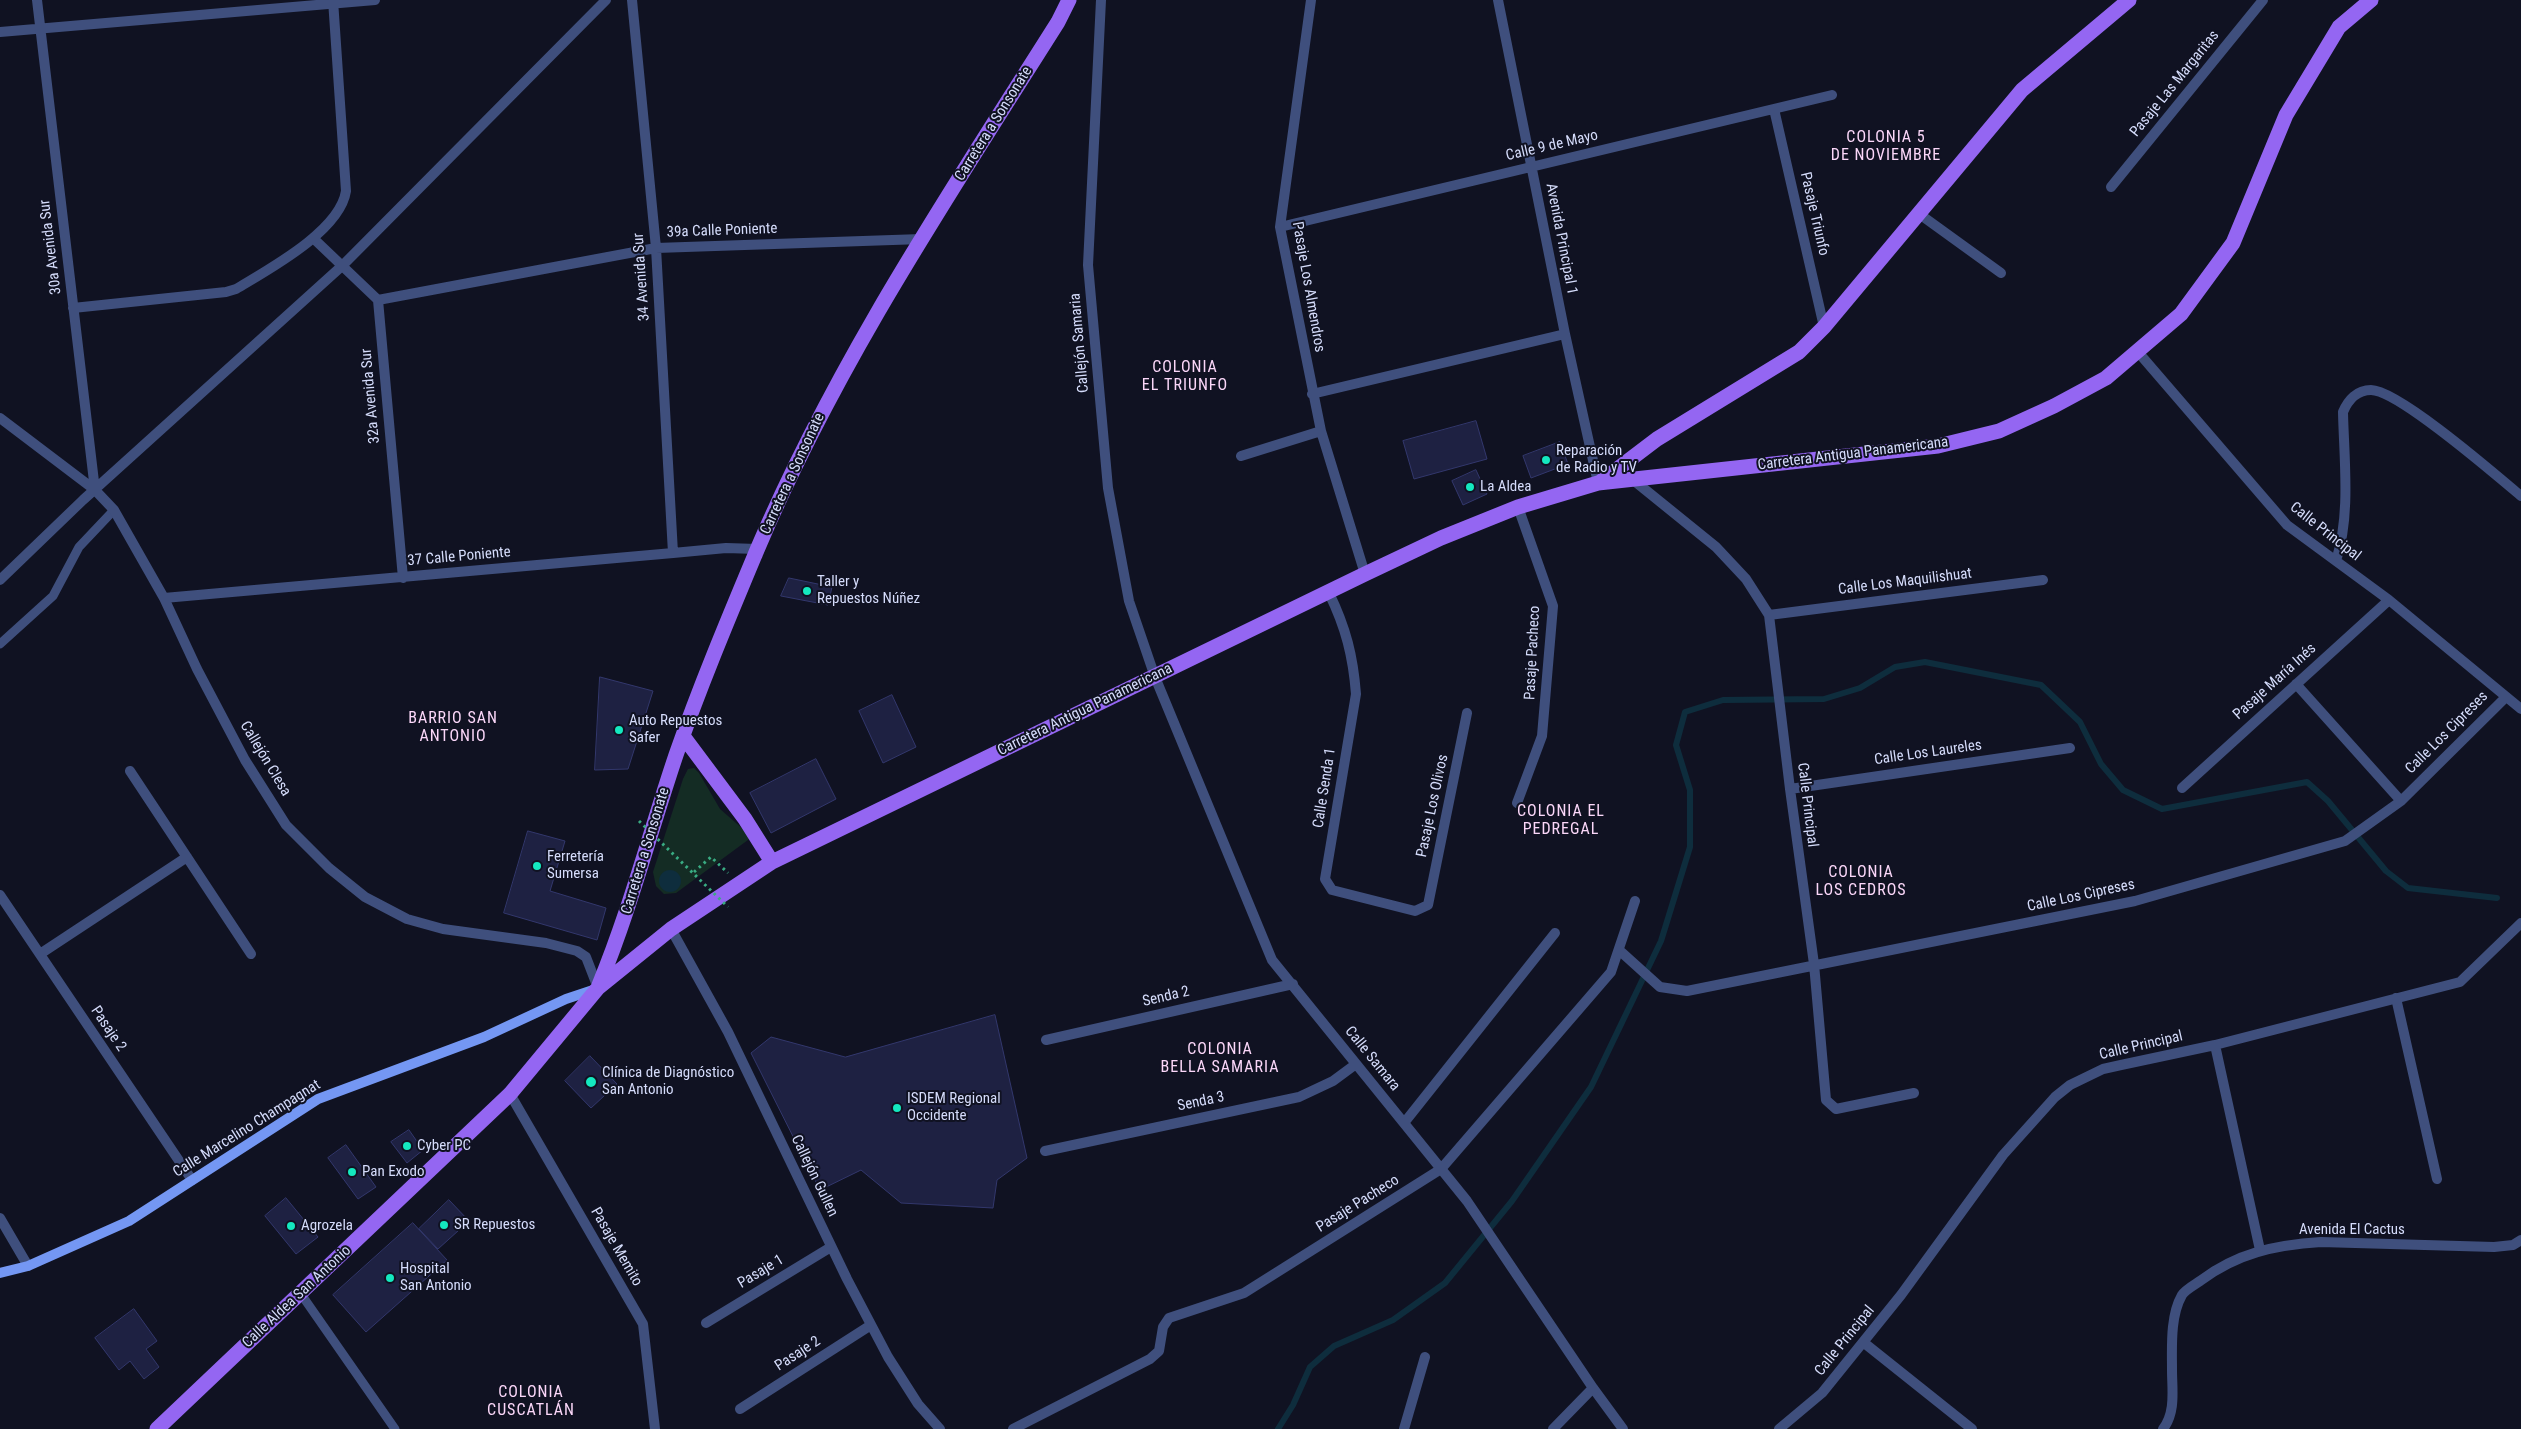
<!DOCTYPE html>
<meta charset="utf-8">
<style>
body{margin:0}
canvas{display:block;background:#101222}
</style>
<canvas width="2521" height="1429"></canvas>
<script>
const ctx = document.querySelector('canvas').getContext('2d');
ctx.lineJoin = 'round';
function fill(path, color) { ctx.fillStyle = color; ctx.fill(path, 'evenodd'); }
function strokePath(path, color, width, dash) { ctx.strokeStyle = color; ctx.lineWidth = width; ctx.lineCap = dash ? 'butt' : 'round'; ctx.setLineDash(dash || []); ctx.stroke(path); }
function write(font, color, halo, rows, align = 'center') {
  ctx.font = font + ' "Roboto Condensed",sans-serif'; ctx.lineWidth = 4; ctx.setLineDash([]); ctx.textBaseline = 'middle'; ctx.strokeStyle = halo; ctx.fillStyle = color; for (const [text, x, y, turn = 0] of rows) {
    ctx.save(); ctx.translate(x, y); ctx.rotate((+turn || 0) * Math.PI / 180); ctx.textAlign = isNaN(turn) ? turn : align; if (halo) ctx.strokeText(text, 0, 0); ctx.fillText(text, 0, 0); ctx.restore();
  }
}
fill(new Path2D(`
 M694 768 699 773 720 809 752 837 676 893 664 894 656 886 653 872 683 779 688 769Z`), '#142c24');
fill(new Path2D(`
 M659 881a11 11 0 1 1 22 0a11 11 0 1 1-22 0Z`), '#0e2d3d');
strokePath(new Path2D(`
 M1278 1429 1293 1405 1310 1367 1334 1346 1393 1320 1445 1283 1512 1201 1591 1087 1661 941 1690 847V790L1676 745 1685 712 1723 700 1824 699 1860 688 1895 667 1925 662 2041 685 2080 722 2101 764 2123 790 2162 809 2307 782 2328 801 2386 871 2408 888 2497 898`), '#0e2d3d', 6);
const building = new Path2D(`
 M1476 421 1487 459 1414 479 1403 441Z
 M1560 442 1568 464 1531 478 1523 456Z
 M1476 470 1487 494 1463 505 1452 481Z
 M789 578 832 587 828 605 781 596Z
 M600 677 653 691 628 769 595 770Z
 M892 695 916 747 883 763 859 711Z
 M816 759 836 799 771 833 750 793Z
 M528 831 565 841 550 891 606 908 597 940 504 913Z
 M995 1015 1027 1158 997 1180 993 1208 901 1203 861 1170 820 1190 751 1053 771 1037 845 1057Z
 M590 1056 617 1084 591 1108 565 1081Z
 M409 1130 423 1150 407 1163 391 1142Z
 M346 1145 376 1187 358 1199 328 1158Z
 M286 1198 318 1237 296 1254 265 1216Z
 M449 1200 469 1221 438 1249 419 1229Z
 M413 1223 447 1260 366 1332 333 1295Z
 M134 1309 157 1341 146 1349 159 1367 144 1379 130 1361 119 1370 95 1338Z`);
fill(building, '#1e2142');
strokePath(building, '#32376c', 1);
strokePath(new Path2D(`
 M694 872 711 857 728 873`), '#39ab82', 3, [2.5, 4]);
strokePath(new Path2D(`
 M0 644 53 596 79 547 114 510
 M301 1294 395 1429`), '#3f4f7d', 9);
strokePath(new Path2D(`
 M37 0 95 490
 M632 0 656 248 673 553
 M1101 0 1088 265 1108 488 1129 601 1155 677 1272 960 1467 1201 1593 1388 1623 1429
 M1311 0 1280 227 1321 431 1365 574
 M1498 0 1565 334 1598 483
 M0 32 375 0
 M1774 109 1824 327
 M2111 187 2263 0
 M1918 213 2001 273
 M1280 227 1832 95
 M313 238 378 300 403 578
 M378 300 656 248 922 239
 M73 308 226 292 236 289C269 269 340 231 346 191L333 0
 M2138 352 2287 525 2389 600 2521 709
 M1312 394 1565 334
 M0 418 95 490 114 510 164 598 197 669 245 760 286 825 329 868 365 897 407 919 443 929 546 943 577 951 586 957 598 988
 M1241 456 1321 431
 M1632 479 1716 547 1746 579 1769 615 1790 789 1814 964 1826 1100 1836 1109 1914 1093
 M2336 561C2351 514 2344 460 2343 412 2348 400 2357 390 2371 390 2398 390 2496 475 2521 496
 M0 580 83 500 343 265 606 0
 M1329 593C1346 628 1353 656 1356 694L1325 879 1332 890 1415 911 1428 905 1467 713
 M164 598 673 553 726 548 757 549
 M1769 615 2043 580
 M2296 684 2401 801
 M130 771 251 954
 M2182 788 2389 600
 M1790 789 2070 748
 M1517 803 1542 736 1553 606 1518 507
 M0 895 192 1180
 M671 929 728 1032 847 1279 888 1357 918 1404 940 1429
 M1619 950 1660 987 1687 991 2135 901 2345 841 2401 801 2506 697
 M40 954 187 857
 M2396 998 2437 1179
 M1046 1040 1293 984
 M2215 1045 2260 1250
 M510 1094 643 1324 655 1429
 M1404 1123 1555 933
 M1045 1151 1299 1097 1333 1081 1356 1064
 M0 1218 28 1266
 M706 1323 831 1247
 M1863 1342 1972 1429
 M740 1409 871 1325
 M1013 1429 1150 1359 1159 1351 1163 1327 1169 1318 1244 1293 1441 1169 1611 972 1635 901
 M1404 1429 1425 1357
 M1553 1429 1593 1388
 M1779 1429 1822 1393 1901 1295 2003 1155 2055 1097 2070 1085 2103 1069 2121 1065 2215 1045 2460 982 2521 923
 M2163 1429C2176 1412 2172 1390 2172 1370 2172 1347 2170 1316 2182 1295 2185 1290 2194 1285 2200 1281 2237 1253 2275 1245 2321 1242L2494 1247 2513 1245 2521 1240`), '#3f4f7d', 10);
strokePath(new Path2D(`
 M0 1273 28 1266 129 1221 318 1099 484 1037 566 999 596 989`), '#7497f3', 10);
strokePath(new Path2D(`
 M1599 483 1657 439 1799 352 1824 327 2022 90 2129 0
 M683 736 745 819 772 862
 M599 985C630 910 650 832 676 755 700 686 729 617 757 550 836 363 950 193 1058 22L1069 0
 M157 1429 510 1094 598 988 671 929 772 862 1365 574 1441 538 1518 507 1598 483 1938 446 1999 431 2054 406 2106 378 2181 314 2233 243 2286 115 2339 27 2371 0`), '#9466f2', 15);
strokePath(new Path2D(`
 M639 821 728 907`), '#39ab82', 3, [2.5, 4]);
for (const [x, y, r, color] of [
 [1546,460,5,"#14e8bf"],
 [1470,487,5,"#14e8bf"],
 [807,591,5,"#14e8bf"],
 [619,730,5,"#14e8bf"],
 [537,866,5,"#14e8bf"],
 [591,1082,6,"#14e8bf"],
 [897,1108,5,"#14e8bf"],
 [407,1146,5,"#14e8bf"],
 [352,1172,5,"#14e8bf"],
 [444,1225,5,"#14e8bf"],
 [291,1226,5,"#14e8bf"],
 [390,1278,5,"#14e8bf"]
]) { const dot = new Path2D(); dot.arc(x, y, r, 0, 2 * Math.PI); ctx.fillStyle = color; ctx.fill(dot); strokePath(dot, '#101222', 2); }
write('15px', '#d5dcfb', '#101222', [
 ["Pasaje Las Margaritas",2175,84,-51],
 ["Carretera a Sonsonate",994,124,-58],
 ["Calle 9 de Mayo",1552,146,-13],
 ["Pasaje Triunfo",1814,214,77],
 ["39a Calle Poniente",722,231,-2],
 ["Avenida Principal 1",1561,239,79],
 ["30a Avenida Sur",51,247,-97],
 ["34 Avenida Sur",642,277,-94],
 ["Pasaje Los Almendros",1308,287,80],
 ["Callejón Samaria",1080,343,-95],
 ["32a Avenida Sur",371,396,-95],
 ["Carretera Antigua Panamericana",1853,454,-7],
 ["Carretera a Sonsonate",793,474,-65],
 ["Calle Principal",2325,532,38],
 ["37 Calle Poniente",459,557,-5],
 ["Calle Los Maquilishuat",1905,582,-7],
 ["Pasaje Pacheco",1533,653,-87],
 ["Pasaje María Inés",2275,682,-42],
 ["Carretera Antigua Panamericana",1085,710,-26],
 ["Calle Los Cipreses",2447,733,-45],
 ["Calle Los Laureles",1928,753,-8],
 ["Callejón Clesa",265,759,59],
 ["Calle Senda 1",1325,788,-81],
 ["Calle Principal",1807,805,83],
 ["Pasaje Los Olivos",1433,806,-78],
 ["Carretera a Sonsonate",646,851,-73],
 ["Calle Los Cipreses",2081,896,-12],
 ["Senda 2",1166,997,-13],
 ["Pasaje 2",108,1029,56],
 ["Calle Principal",2141,1046,-13],
 ["Calle Samara",1372,1059,51],
 ["Senda 3",1201,1102,-12],
 ["Calle Marcelino Champagnat",247,1129,-32],
 ["Callejón Gullen",814,1176,64],
 ["Pasaje Pacheco",1358,1204,-32],
 ["Avenida El Cactus",2352,1230],
 ["Pasaje Memito",616,1247,60],
 ["Pasaje 1",761,1272,-31],
 ["Calle Aldea San Antonio",297,1297,-43],
 ["Calle Principal",1845,1341,-51],
 ["Pasaje 2",798,1354,-33]
]);
write('15px', '#d5dcfb', '#101222', [
 ["Reparación",1556,451],
 ["de Radio y TV",1556,468],
 ["La Aldea",1480,487],
 ["Taller y",817,582],
 ["Repuestos Núñez",817,599],
 ["Auto Repuestos",629,721],
 ["Safer",629,738],
 ["Ferretería",547,857],
 ["Sumersa",547,874],
 ["Clínica de Diagnóstico",602,1073],
 ["San Antonio",602,1090],
 ["ISDEM Regional",907,1099],
 ["Occidente",907,1116],
 ["Cyber PC",417,1146],
 ["Pan Exodo",362,1172],
 ["SR Repuestos",454,1225],
 ["Agrozela",301,1226],
 ["Hospital",400,1269],
 ["San Antonio",400,1286]
], 'left');
ctx.letterSpacing = '1px';
write('16px', '#fbd7f9', '#101222', [
 ["COLONIA 5",1886,138],
 ["DE NOVIEMBRE",1886,156],
 ["COLONIA",1185,368],
 ["EL TRIUNFO",1185,386],
 ["BARRIO SAN",453,719],
 ["ANTONIO",453,737],
 ["COLONIA EL",1561,812],
 ["PEDREGAL",1561,830],
 ["COLONIA",1861,873],
 ["LOS CEDROS",1861,891],
 ["COLONIA",1220,1050],
 ["BELLA SAMARIA",1220,1068],
 ["COLONIA",531,1393],
 ["CUSCATLÁN",531,1411]
]);
ctx.letterSpacing = '0px';
</script>
